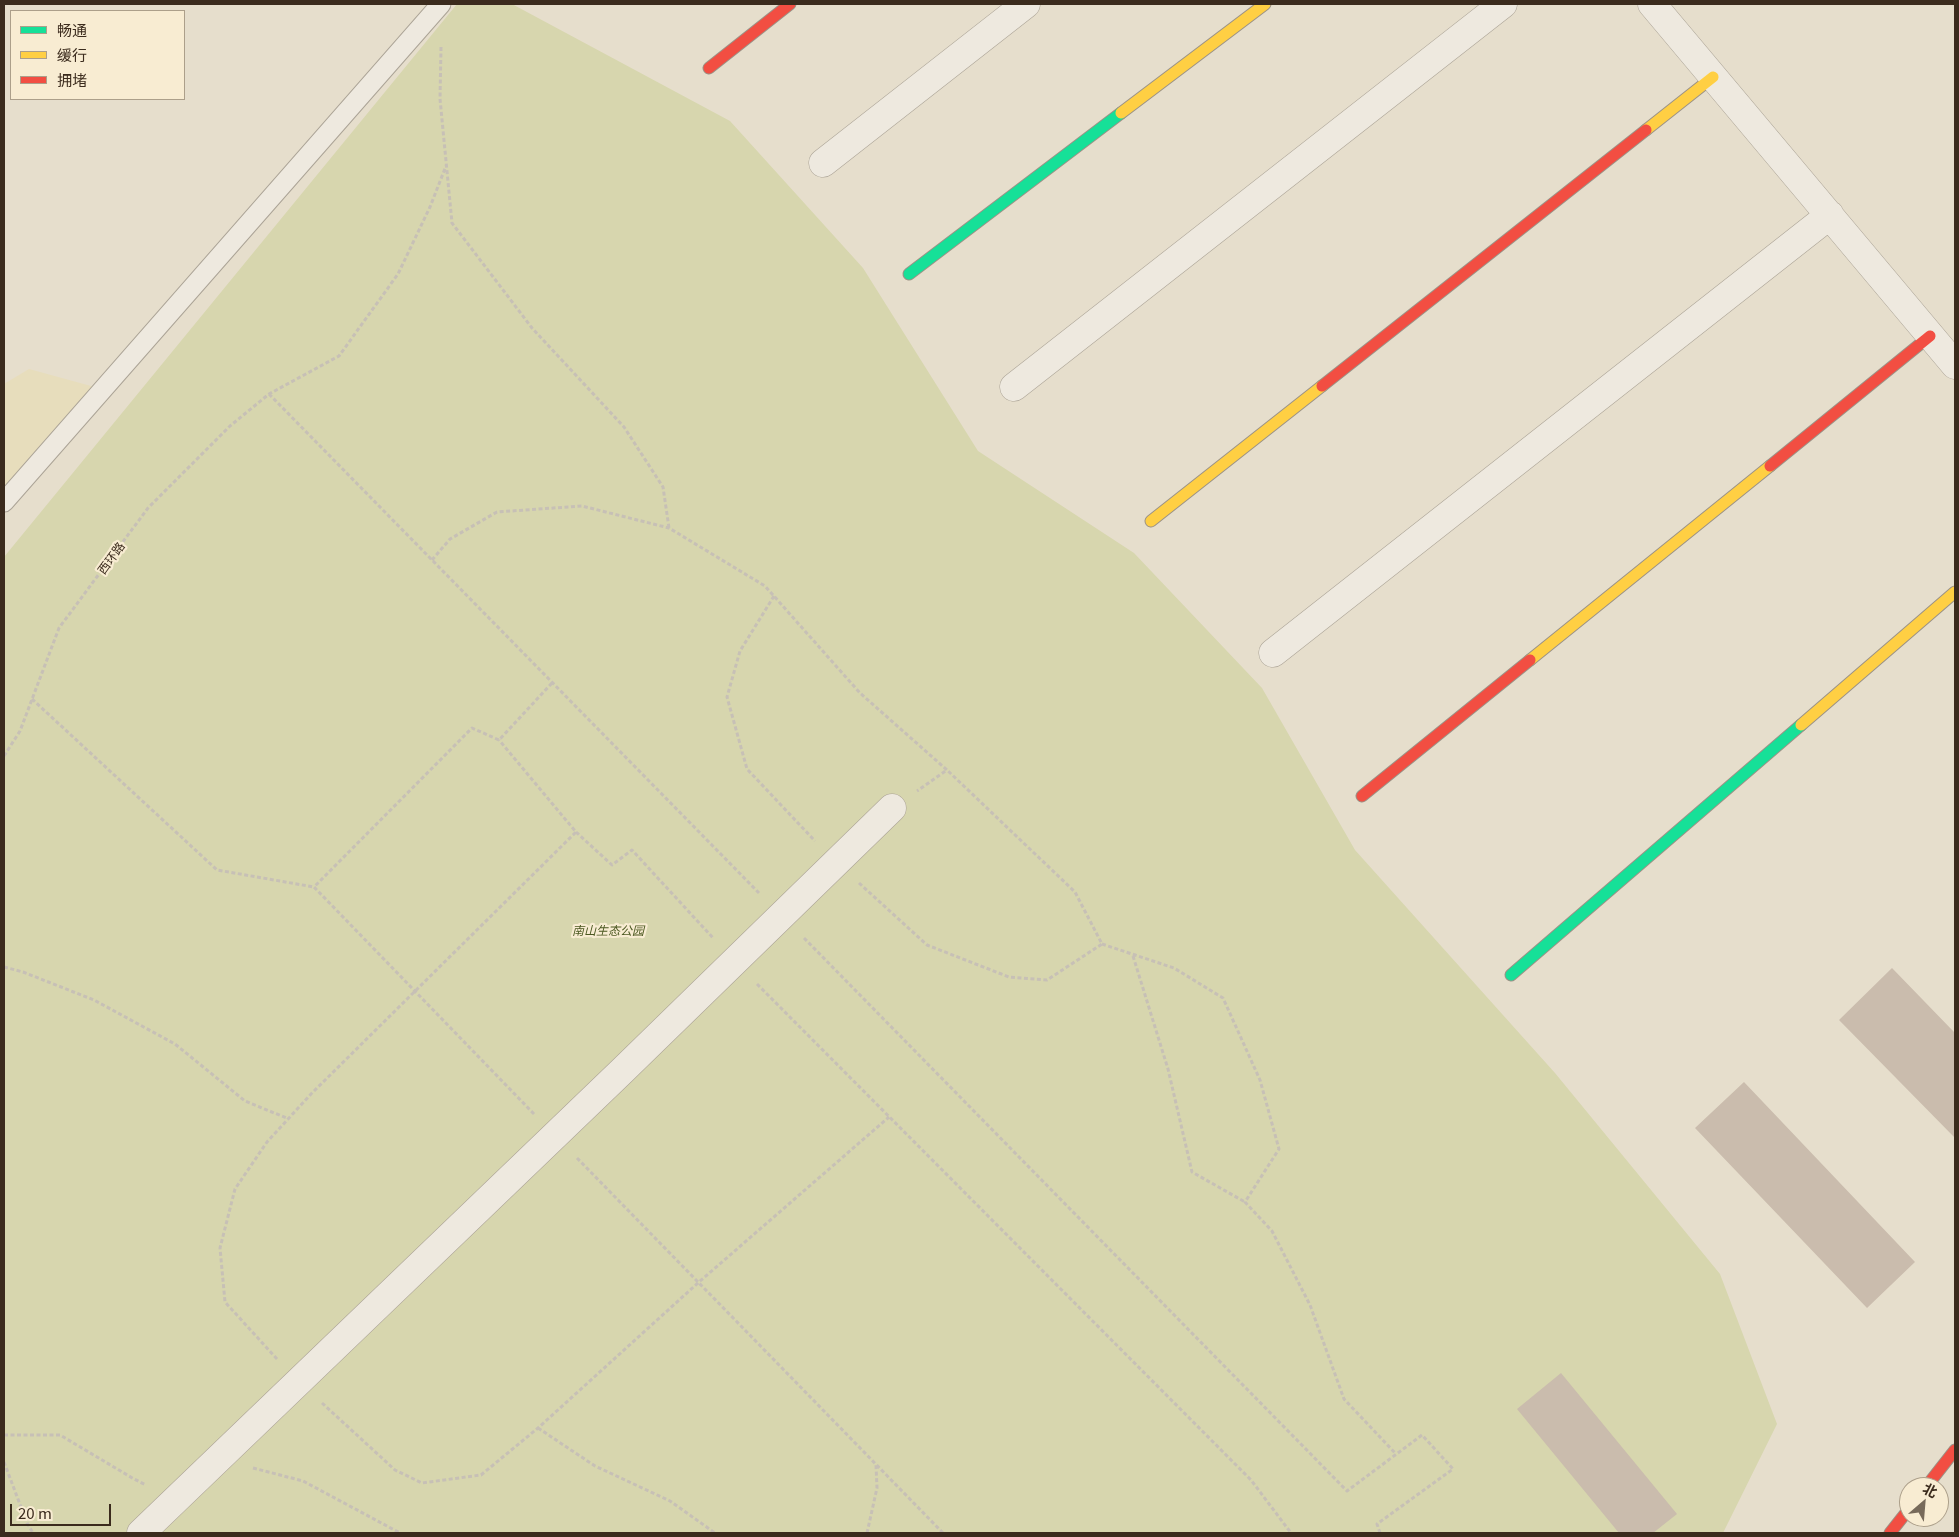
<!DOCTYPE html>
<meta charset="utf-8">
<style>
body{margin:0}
#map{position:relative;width:1959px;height:1537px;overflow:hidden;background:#e6decc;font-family:Georgia,"Noto Sans SC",serif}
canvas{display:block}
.frame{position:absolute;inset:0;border:5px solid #3b2b1d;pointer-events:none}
.legend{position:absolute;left:10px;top:10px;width:175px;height:90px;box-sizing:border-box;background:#f8ecd2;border:1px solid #ac9f8a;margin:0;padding:6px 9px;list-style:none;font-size:15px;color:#3b2b1d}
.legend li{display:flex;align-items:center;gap:10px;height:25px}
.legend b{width:25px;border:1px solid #ac9f8a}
.north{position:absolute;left:1899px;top:1477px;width:50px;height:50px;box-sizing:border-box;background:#f8ecd2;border:1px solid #ac9f8a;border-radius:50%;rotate:27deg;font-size:14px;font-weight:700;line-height:20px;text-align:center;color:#3b2b1d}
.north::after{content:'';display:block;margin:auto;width:18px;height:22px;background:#776a5a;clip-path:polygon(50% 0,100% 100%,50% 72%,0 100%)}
.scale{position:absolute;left:10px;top:1504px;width:101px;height:22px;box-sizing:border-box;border:2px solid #3b2b1d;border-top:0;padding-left:6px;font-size:15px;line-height:18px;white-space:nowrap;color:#3b2b1d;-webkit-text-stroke:4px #f8ecd2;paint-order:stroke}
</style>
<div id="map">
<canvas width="1959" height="1537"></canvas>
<div class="frame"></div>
<ul class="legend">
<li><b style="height:6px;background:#16e098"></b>畅通</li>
<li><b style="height:6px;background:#ffcf43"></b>缓行</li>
<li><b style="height:6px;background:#f24e42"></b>拥堵</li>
</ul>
<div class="north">北</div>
<div class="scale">20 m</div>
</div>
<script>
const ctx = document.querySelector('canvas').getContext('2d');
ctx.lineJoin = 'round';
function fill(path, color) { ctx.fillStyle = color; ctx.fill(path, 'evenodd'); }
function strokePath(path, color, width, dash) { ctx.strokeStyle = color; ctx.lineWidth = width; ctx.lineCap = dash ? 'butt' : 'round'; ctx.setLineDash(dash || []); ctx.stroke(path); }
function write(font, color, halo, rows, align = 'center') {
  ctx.font = font + ' Georgia,"Noto Sans SC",serif'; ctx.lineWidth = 4.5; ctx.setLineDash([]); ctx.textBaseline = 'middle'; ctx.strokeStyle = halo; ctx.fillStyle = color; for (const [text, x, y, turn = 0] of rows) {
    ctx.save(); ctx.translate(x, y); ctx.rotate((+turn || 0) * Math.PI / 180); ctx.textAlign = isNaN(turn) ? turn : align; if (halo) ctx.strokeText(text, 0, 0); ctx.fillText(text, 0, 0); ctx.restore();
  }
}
fill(new Path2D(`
 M29 369 102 389 4 502V384Z`), '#e7ddbc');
fill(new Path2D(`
 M457 4H512L730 121 863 268 978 451 1134 553 1262 688 1355 850 1555 1073 1720 1274 1777 1424 1723 1533H4V557Z`), '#d7d6ae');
fill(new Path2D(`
 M1892 968 1955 1033V1138L1839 1020Z
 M1744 1082 1915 1262 1867 1308 1695 1128Z
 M1561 1373 1677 1514 1653 1533H1619L1517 1409Z`), '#cabcad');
const lane = new Path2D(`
 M4 502 441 4`);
const street = new Path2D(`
 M1652 4 1955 365
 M823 163 1026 4
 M1014 387 1503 4
 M1273 653 1830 215
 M141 1533 622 1071 892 808`);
const fast = new Path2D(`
 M909 274 1121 113
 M1511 975 1801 725`);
const slow = new Path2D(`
 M1121 113 1265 4
 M1646 130 1713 77
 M1151 521 1322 386
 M1530 660 1770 466
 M1801 725 1955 592`);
const jam = new Path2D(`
 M709 68 790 4
 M1322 386 1646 130
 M1770 466 1930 336
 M1362 796 1530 660
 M1926 1487 1955 1450
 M1890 1533 1909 1509`);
strokePath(lane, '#aba396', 21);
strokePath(street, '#aba396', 29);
strokePath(fast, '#9b9286', 13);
strokePath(slow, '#9b9286', 13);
strokePath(jam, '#9b9286', 13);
strokePath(new Path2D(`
 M441 47 440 99 452 223 532 328 624 427 663 487 669 528
 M269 394 759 893
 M432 560 450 539 497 512 582 506 669 528 765 586 860 693 947 770 917 791
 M774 596 740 651 727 697 747 769 815 841
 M32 699 217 870 314 887
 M4 756 20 731 59 628 148 508 230 426 269 394 339 356 398 274 430 207 446 166
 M576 832 612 865 632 850 714 939
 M859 883 927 945 1009 977 1047 980 1102 944 1075 892 947 770
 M804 938 1347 1491 1422 1435 1453 1469 1377 1524 1380 1533
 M1102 944 1174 968 1223 998 1260 1080 1279 1149 1245 1202 1272 1231 1310 1305 1344 1399 1396 1454
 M1133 956 1168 1069 1192 1172 1245 1202
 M4 967 23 972 94 1000 175 1044 245 1101 289 1119
 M757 984 1251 1480 1291 1533
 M534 1114 314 887 472 728 499 740 552 683
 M577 1158 943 1533
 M277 1359 225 1302 220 1248 235 1189 267 1142 311 1094 576 832 499 740
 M322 1403 395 1470 422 1483 481 1475 538 1428 699 1282 889 1117
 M538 1428 595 1466 670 1501 715 1533
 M4 1435H60L134 1479 146 1485
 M4 1462 27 1523 33 1533
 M253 1468 303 1481 400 1533
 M867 1533 877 1488 876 1465`), '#c7c0b6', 3, [4, 2.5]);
strokePath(lane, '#eee9df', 19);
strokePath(street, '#eee9df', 28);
strokePath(fast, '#16e098', 11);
strokePath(slow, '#ffcf43', 11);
strokePath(jam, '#f24e42', 11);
write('12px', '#3b2b1d', '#f8ecd2', [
 ["西环路",111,558,-54]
]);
write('italic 12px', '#4c5922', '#f8ecd2', [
 ["南山生态公园",608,930]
]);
</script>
